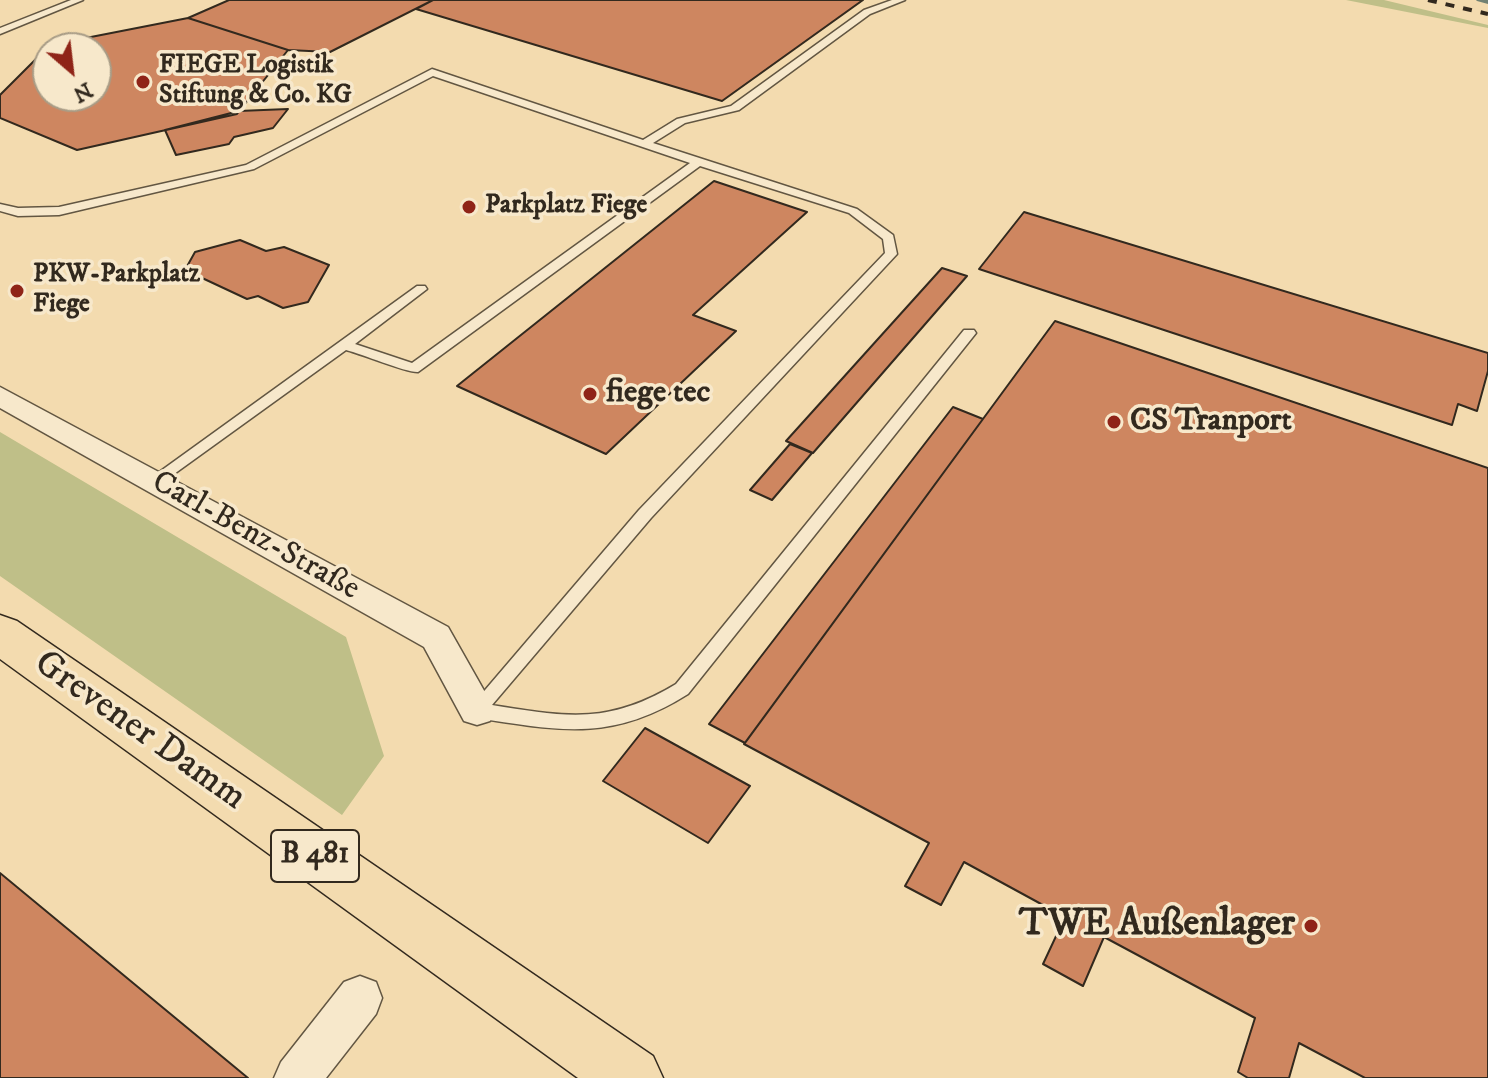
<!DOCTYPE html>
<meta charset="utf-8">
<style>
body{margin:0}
#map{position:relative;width:1488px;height:1078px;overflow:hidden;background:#f3dbaf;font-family:"IM FELL DW Pica",serif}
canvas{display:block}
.north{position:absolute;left:32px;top:32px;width:80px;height:80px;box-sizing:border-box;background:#f7e8cb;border:2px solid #a89c86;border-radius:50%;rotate:152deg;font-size:22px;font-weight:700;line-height:32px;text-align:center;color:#32291e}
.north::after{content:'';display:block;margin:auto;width:28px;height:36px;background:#8f2418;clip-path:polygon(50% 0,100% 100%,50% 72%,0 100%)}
</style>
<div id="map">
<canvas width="1488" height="1078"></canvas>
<div class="north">N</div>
</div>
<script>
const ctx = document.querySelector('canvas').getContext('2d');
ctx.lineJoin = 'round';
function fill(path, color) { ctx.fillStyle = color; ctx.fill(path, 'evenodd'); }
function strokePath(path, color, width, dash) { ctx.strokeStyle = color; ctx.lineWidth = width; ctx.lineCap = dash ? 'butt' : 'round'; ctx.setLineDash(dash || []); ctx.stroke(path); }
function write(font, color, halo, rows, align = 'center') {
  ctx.font = font + ' "IM FELL DW Pica",serif'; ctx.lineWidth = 7; ctx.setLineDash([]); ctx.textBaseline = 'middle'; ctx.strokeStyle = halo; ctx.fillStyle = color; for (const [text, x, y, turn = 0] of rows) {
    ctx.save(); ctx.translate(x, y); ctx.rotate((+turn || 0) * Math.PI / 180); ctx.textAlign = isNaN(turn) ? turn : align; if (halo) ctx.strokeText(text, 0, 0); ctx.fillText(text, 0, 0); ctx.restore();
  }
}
fill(new Path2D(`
 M1346 0H1384L1488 25V28Z
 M0 432 346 637 384 756 342 815 0 576Z`), '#bfbf88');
fill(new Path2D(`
 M1476 0H1488V4L1477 1Z`), '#718173');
const building = new Path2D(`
 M229 0H433L330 52 288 50 188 18Z
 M433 0H863L722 101 416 9Z
 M188 18 288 50 237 114 77 150 0 118V95L50 45ZM48 48H96V96H48Z
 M288 109 273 128 234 137 229 144 176 155 165 130 239 111Z
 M714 181 807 212 693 315 736 331 606 454 457 386Z
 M1024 212 1488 353V371L1477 411 1458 404 1452 425 979 269Z
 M240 240 266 251 284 247 329 265 308 302 283 308 258 296 247 299 185 270 195 252Z
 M942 268 967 276 813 453 786 441Z
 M1055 321 1488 468V1078H1365L1299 1043 1289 1078H1248L1238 1072 1255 1018 1104 937 1083 986 1043 964 1065 917 964 862 941 905 905 886 929 843 744 744Z
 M953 407 983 419 745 743 709 724Z
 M790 444 812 453 772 500 750 490Z
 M645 728 750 786 708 843 603 781Z
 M0 873 248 1078H0Z`);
fill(building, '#ce8660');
strokePath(building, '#32291e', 2);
const lane = new Path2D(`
 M71 0H83L0 34V28Z
 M892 0H905L870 14 739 110 685 123 653 143 857 209 893 235 897 254 651 518 492 705C567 717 608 725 676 684L964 330H974L976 333 688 694C612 742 561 731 477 718L471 715 468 710 639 510 885 253 883 239 849 213 700 166 418 372C407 373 362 354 346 350L156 487 151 486 148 482 151 478 417 286H425L427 289 355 344 412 363 690 163 433 76 254 169 59 215 18 216 0 211V204L18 208 59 207 246 165 432 69 643 140 677 119 731 106 864 10Z`);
const street = new Path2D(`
 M0 387 448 627 495 710 490 721 477 725 464 721 424 647 0 408Z
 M360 976 376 982 382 998 376 1014 326 1078H274L281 1062 344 982Z`);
const primary = new Path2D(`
 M0 615 17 621 653 1056 663 1078H578L0 659Z`);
strokePath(lane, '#625642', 3);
strokePath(street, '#625642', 3);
strokePath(primary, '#32291e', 3);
fill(lane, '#f7e8cb');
fill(street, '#f7e8cb');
fill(primary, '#f3dbaf');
strokePath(new Path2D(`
 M1428 0 1488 14`), '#32291e', 4, [9, 9]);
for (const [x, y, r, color] of [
 [143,82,8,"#8f2418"],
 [469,207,8,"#8f2418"],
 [17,291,8,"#8f2418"],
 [590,394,8,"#8f2418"],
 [1114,422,8,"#8f2418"],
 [1311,926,8,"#8f2418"]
]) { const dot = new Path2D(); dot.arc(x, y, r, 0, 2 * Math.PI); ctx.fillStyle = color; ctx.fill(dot); strokePath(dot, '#f7e8cb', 3); }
write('bold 26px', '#32291e', '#f7e8cb', [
 ["FIEGE Logistik",159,67],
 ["Stiftung & Co. KG",159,97],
 ["Parkplatz Fiege",485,207],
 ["PKW-Parkplatz",33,276],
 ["Fiege",33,306]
], 'left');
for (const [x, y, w] of [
 [315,856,88]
]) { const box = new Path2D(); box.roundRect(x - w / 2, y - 26, w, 52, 6); ctx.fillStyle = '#f7e8cb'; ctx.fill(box); strokePath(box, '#32291e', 2); }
write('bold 30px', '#32291e', null, [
 ["B 481",315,856]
]);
write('bold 32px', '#32291e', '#f7e8cb', [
 ["fiege tec",606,394],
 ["CS Tranport",1130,422]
], 'left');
write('32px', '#32291e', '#f7e8cb', [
 ["Carl-Benz-Straße",255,537,29]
]);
write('38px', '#32291e', '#f7e8cb', [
 ["Grevener Damm",139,732,35]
]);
write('bold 38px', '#32291e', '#f7e8cb', [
 ["TWE Außenlager",1295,926]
], 'right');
</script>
